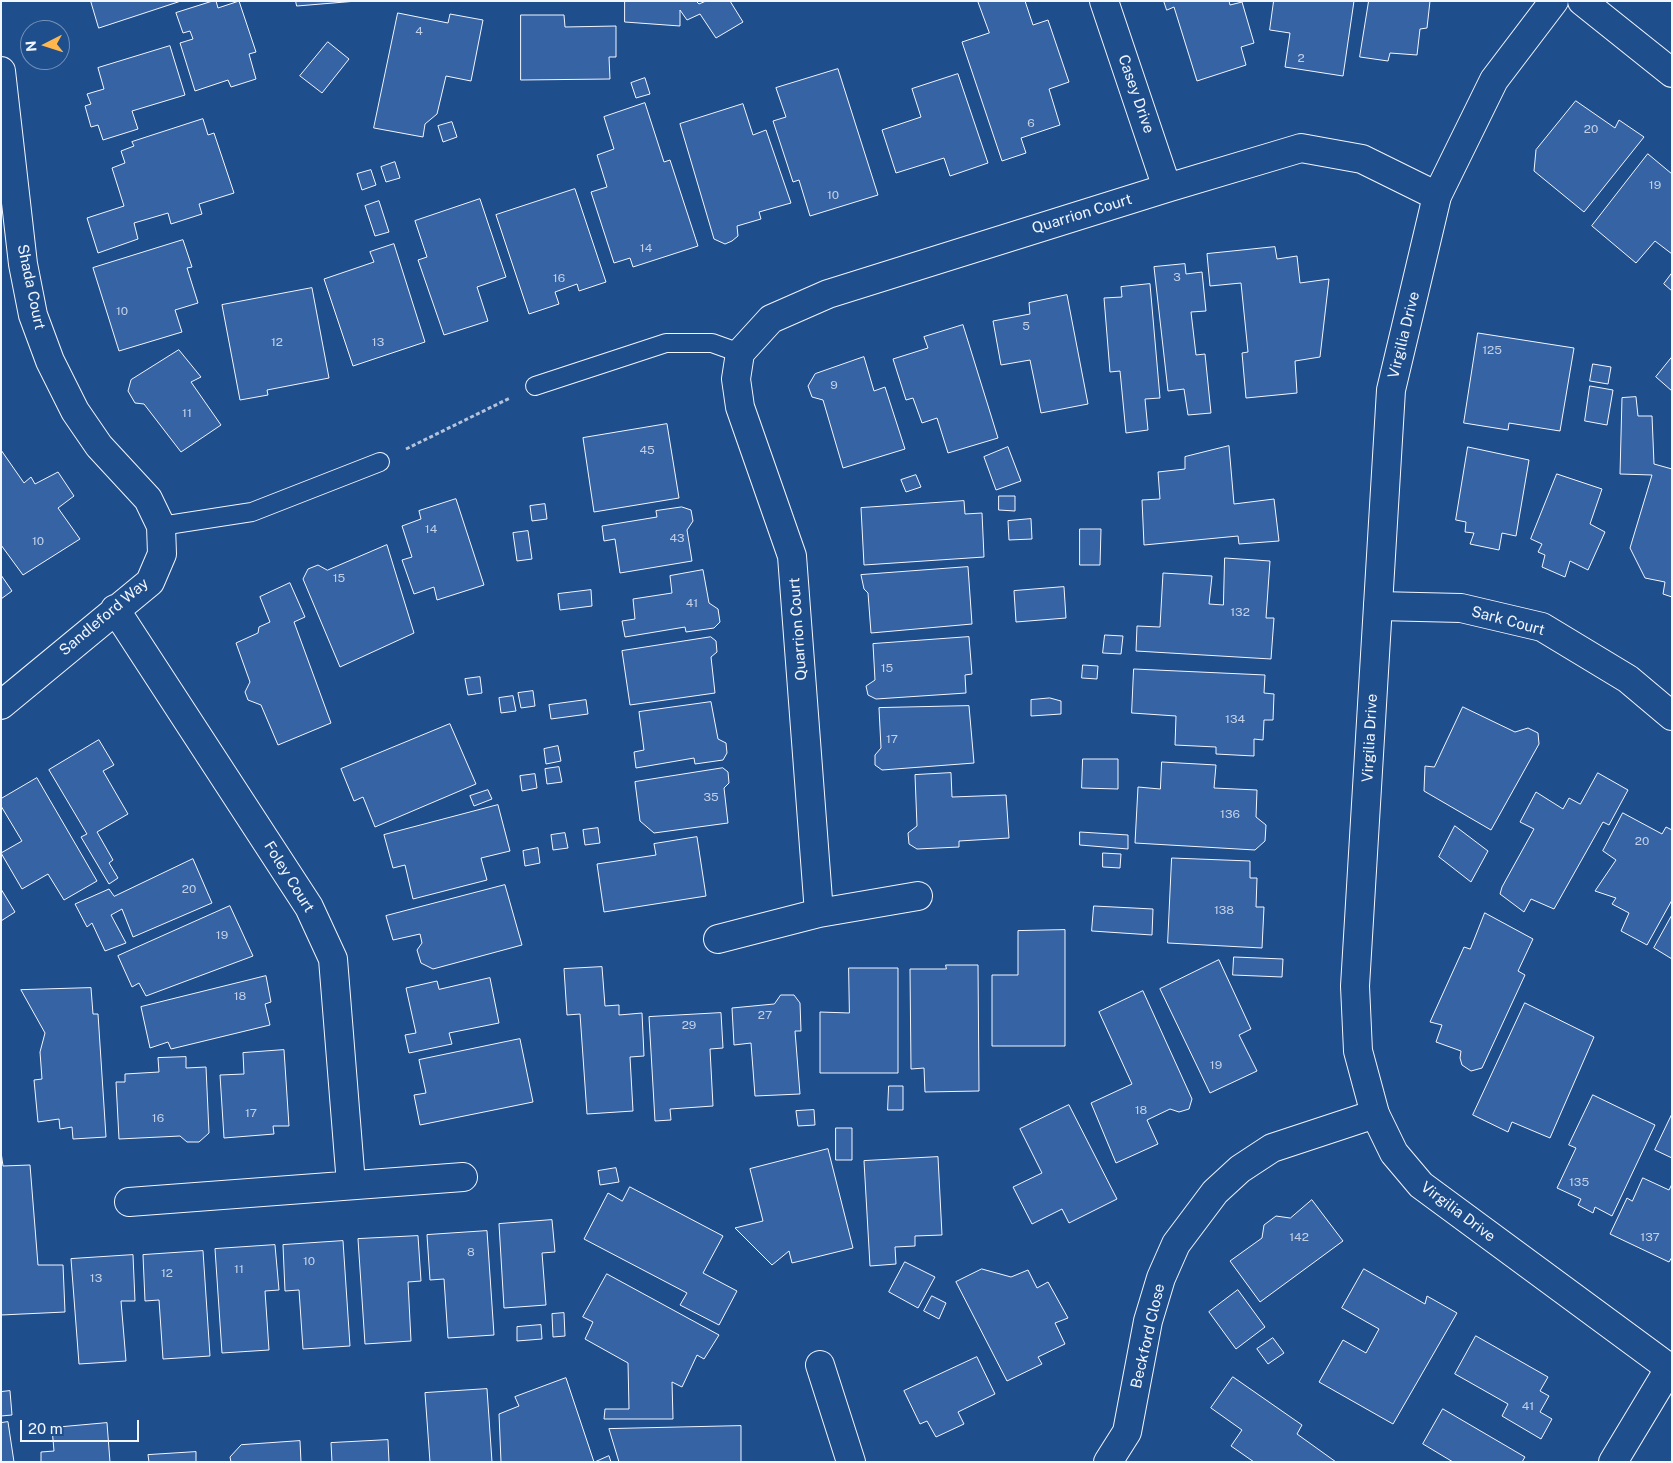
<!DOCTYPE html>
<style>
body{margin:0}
#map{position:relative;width:1673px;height:1463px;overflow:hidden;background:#1f4e8c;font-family:"Public Sans",sans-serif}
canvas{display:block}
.frame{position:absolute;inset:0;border:2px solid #f2f6ff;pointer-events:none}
.north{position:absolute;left:20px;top:20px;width:50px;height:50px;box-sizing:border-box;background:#1f4e8c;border:1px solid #7391ba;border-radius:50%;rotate:265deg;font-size:14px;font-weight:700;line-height:20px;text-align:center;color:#f2f6ff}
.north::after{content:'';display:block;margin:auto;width:18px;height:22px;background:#ffb74d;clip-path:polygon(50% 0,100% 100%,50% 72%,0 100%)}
.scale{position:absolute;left:20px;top:1420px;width:119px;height:22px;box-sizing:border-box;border:2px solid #f2f6ff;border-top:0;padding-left:6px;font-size:15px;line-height:18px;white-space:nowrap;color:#f2f6ff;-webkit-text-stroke:4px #1f4e8c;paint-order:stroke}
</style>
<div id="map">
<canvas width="1673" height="1463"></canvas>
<div class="frame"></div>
<div class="north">N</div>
<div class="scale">20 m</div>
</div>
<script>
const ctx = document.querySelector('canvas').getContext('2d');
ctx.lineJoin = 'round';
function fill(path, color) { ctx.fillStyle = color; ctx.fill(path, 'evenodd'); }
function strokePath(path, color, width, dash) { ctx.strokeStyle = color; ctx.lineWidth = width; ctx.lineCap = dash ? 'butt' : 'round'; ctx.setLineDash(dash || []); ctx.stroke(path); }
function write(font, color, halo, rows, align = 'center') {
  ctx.font = font + ' "Public Sans",sans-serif'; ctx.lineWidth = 4; ctx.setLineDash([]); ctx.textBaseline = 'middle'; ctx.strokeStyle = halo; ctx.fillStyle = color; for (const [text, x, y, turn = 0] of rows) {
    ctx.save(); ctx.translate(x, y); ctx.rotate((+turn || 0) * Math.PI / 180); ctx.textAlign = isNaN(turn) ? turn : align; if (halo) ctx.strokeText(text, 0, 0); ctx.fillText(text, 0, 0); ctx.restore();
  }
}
const building = new Path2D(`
 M91 1H181L99 28Z
 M213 1H216L218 8 239 1 256 52 249 54 256 79 231 87 228 80 195 91 180 43 193 39 190 31 183 33 176 13Z
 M296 1H357L297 6Z
 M625 1H696L699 4 706 1H730L743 22 716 38 700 14 687 20 680 10V26L625 22Z
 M978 1H1025L1033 25 1048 20 1069 82 1049 89 1060 125 1021 138 1026 153 1002 161 962 42 989 33Z
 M1164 1H1229L1230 5 1242 2 1254 43 1241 47 1246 65 1197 81 1174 7 1167 10Z
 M1274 1H1354L1343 76 1285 67 1290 33 1270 30Z
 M1369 1H1430L1427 28 1420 29 1417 55 1390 53 1388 61 1360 57Z
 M398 13 448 23 450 14 483 20 471 81 446 76 437 114 425 124 423 137 374 128Z
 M521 15H564L565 27 616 26V57H609L610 79 521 80Z
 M328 42 349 59 322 93 300 76Z
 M170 46 185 95 132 111 138 129 103 140 98 125 91 127 85 106 91 104 87 94 104 89 98 68Z
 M838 69 878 195 810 216 799 180 793 182 773 121 786 117 776 88Z
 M958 74 988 163 950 176 944 158 896 173 882 130 921 117 912 89Z
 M645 78 650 94 636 98 631 83Z
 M1576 101 1615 128 1619 120 1644 137 1584 212 1534 171 1536 150Z
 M645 103 664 162 670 160 698 246 633 267 630 258 614 263 591 192 607 187 597 155 614 149 604 117Z
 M743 104 753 135 766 130 791 203 759 212 761 219 737 226 738 236 732 241 725 244 714 239 680 124Z
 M203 119 208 135 214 133 234 193 199 204 202 214 171 224 168 213 134 223 138 239 98 253 87 218 124 206 112 168 125 163 121 151 134 146 132 142Z
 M452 122 457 137 443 142 438 126Z
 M1648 154 1672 174V254L1655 241 1636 263 1592 226Z
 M395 162 400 178 386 182 381 167Z
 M371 170 376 185 362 190 357 174Z
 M575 189 606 282 579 291 577 284 555 292 559 304 529 314 496 215Z
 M480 199 506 277 477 287 488 321 444 335 418 260 427 257 415 221Z
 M379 201 389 232 375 236 365 206Z
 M183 240 192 267 187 268 198 303 175 310 182 332 119 351 93 268Z
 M394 244 425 342 353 366 324 279 374 262 370 252Z
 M1275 247 1277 259 1297 256 1300 283 1329 279 1320 357 1295 361 1297 393 1246 398 1242 353 1248 352 1241 283 1210 286 1207 254Z
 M1185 264 1186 274 1202 272 1206 311 1191 312 1196 355 1205 354 1211 413 1188 415 1184 389 1168 391 1154 267Z
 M1672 273V291L1664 284Z
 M1150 284 1160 398 1145 399 1148 430 1126 433 1120 371 1110 372 1104 298 1122 297 1121 287Z
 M312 288 329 378 267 390 268 395 240 400 222 305Z
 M1067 295 1088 404 1041 413 1030 360 1001 365 993 321 1030 314 1029 303Z
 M963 325 998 438 948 453 937 418 922 423 913 398 906 400 893 359 928 348 924 337Z
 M1478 333 1574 348 1560 431 1509 423 1508 430 1464 423Z
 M179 350 201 377 191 382 221 425 181 452 144 404 135 403 128 391 131 380Z
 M864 357 874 391 885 387 905 449 843 468 823 400 812 397 808 386 815 374Z
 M1672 357V391L1656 377Z
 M1593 364 1611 367 1608 384 1590 381Z
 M1590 386 1613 390 1607 425 1585 421Z
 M1636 397 1638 416H1652L1654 464 1672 469V597L1663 594 1665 582 1645 578 1630 548 1652 475 1620 474 1622 398Z
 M667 424 679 498 594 512 583 438Z
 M1229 446 1234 504 1274 499 1279 541 1239 544 1238 536 1144 545 1142 500 1160 499 1158 472 1185 469V457Z
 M1008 447 1021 481 996 490 984 457Z
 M1468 447 1529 460 1516 536 1502 533 1499 550 1470 544 1474 533 1465 532 1466 522 1456 520Z
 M1 450 24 483 31 477 35 484 58 472 74 496 58 508 80 539 23 575 1 545Z
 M1557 474 1602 489 1590 524 1605 532 1588 570 1570 561 1565 577 1542 567 1545 555 1538 552 1542 544 1531 539Z
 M916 475 921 487 906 492 901 480Z
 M999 496H1015V511L999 510Z
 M456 499 484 585 437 600 434 587 414 594 402 560 412 557 402 526 421 519 419 511Z
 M964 501 965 514 982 513 984 557 864 565 861 508Z
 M545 504 547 519 532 521 530 506Z
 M682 507 691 510 693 521 687 530 692 561 620 573 615 539 604 541 602 526 657 517 656 511Z
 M1031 519 1032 539 1009 540 1008 521Z
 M1080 529H1101L1100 565H1080Z
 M528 531 532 559 517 561 513 533Z
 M387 545 414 633 340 667 303 579 308 569 318 565 327 570Z
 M1225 558 1270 561 1266 618H1274L1271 659 1136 651 1137 626 1160 627 1163 573 1212 576 1209 604 1223 605Z
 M968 567 972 624 871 633 868 593 864 589 861 575Z
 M703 570 709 603 718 609 720 622 714 628 686 632 685 627 625 637 622 621 635 619 633 599 672 593 670 576Z
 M1 575 12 591 1 599Z
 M290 583 305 617 294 622 331 723 278 745 261 705 248 700 245 692 250 682 236 643 258 633 259 627 270 622 260 597Z
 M1064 587 1066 618 1016 622 1014 591Z
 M591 590 592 606 560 610 558 594Z
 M1105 635 1123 636 1121 654 1103 653Z
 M711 637 716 641 717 652 711 657 715 693 630 705 622 651Z
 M969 637 972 674 965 675 966 693 876 699 868 695 866 686 875 680 873 644Z
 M1083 665 1098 666 1097 679 1082 678Z
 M1134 669 1265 675 1264 693 1274 694 1273 720H1264L1263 740 1254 739V756L1216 754V747L1175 745 1176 716 1132 713Z
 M480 677 482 693 468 695 465 679Z
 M533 691 535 706 521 708 518 693Z
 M513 696 516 711 501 713 499 698Z
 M1050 698 1061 701V714L1031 716V700Z
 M586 700 588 714 551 719 549 705Z
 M711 702 718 739 726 743 727 753 723 760 695 764 694 758 636 768 634 752 644 750 639 712Z
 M969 706 974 763 882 770 875 765V755L881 748 879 708Z
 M1463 707 1515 732 1528 728 1538 733 1539 744 1491 830 1424 791 1425 766 1434 767Z
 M450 724 476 784 375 827 363 797 354 801 341 769Z
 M99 740 114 765 103 771 128 814 97 832 113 860 109 863 118 878 109 884 81 837 87 834 49 770Z
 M558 746 561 761 546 764 544 749Z
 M1083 759H1118V789L1082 788Z
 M1162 762 1216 765 1214 788 1257 790 1256 817 1266 825 1265 841 1255 850 1135 843 1138 787 1160 789Z
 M559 767 562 782 547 784 545 769Z
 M723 768 728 772 729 783 724 788 728 823 654 833 640 821 635 782Z
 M951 773 952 797 1006 795 1009 838 959 841V847L917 849 909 844 908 833 917 826 915 775Z
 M1598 773 1628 790 1609 825 1603 822 1554 909 1531 899 1524 912 1500 894 1502 887 1534 829 1520 822 1536 792 1563 809 1569 798 1580 804Z
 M535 774 537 788 522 791 520 776Z
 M37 778 97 881 64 900 48 874 22 889 1 853 22 841 1 806V799Z
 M488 790 492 799 474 806 470 796Z
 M498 805 510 851 481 858 487 880 413 899 405 865 393 868 384 835Z
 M1623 813 1662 834 1666 827 1672 830V900L1647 945 1621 931 1629 913 1612 904 1616 898 1595 891 1616 860 1603 851Z
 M1455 826 1488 851 1471 882 1439 857Z
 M598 828 600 843 585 845 583 830Z
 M1080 832 1128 835V849L1080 845Z
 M565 833 568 848 553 850 551 835Z
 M697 837 706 896 604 912 597 864 656 855 654 844Z
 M538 848 540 863 525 866 523 851Z
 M1103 853 1121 854 1120 868 1103 867Z
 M1172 858 1250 861V878H1257L1256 907H1264L1262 948 1168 943Z
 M193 859 212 903 133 937 122 909 111 915 126 943 105 951 92 923 87 927 75 904 109 889 114 896Z
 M505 885 522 945 433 969 421 963 417 950 422 943 420 934 393 940 386 916Z
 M1 889 15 912 1 921Z
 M230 906 253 956 146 996 139 983 132 987 118 956Z
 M1094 906 1153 909 1152 935 1092 931Z
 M1485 913 1533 939 1518 971 1525 975 1482 1068 1471 1071 1462 1065 1460 1058 1461 1051 1436 1042 1442 1025 1430 1022 1464 947 1470 949Z
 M1672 915V959L1654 948Z
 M1065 930V1046H992V975H1018V931Z
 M1234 957 1283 959 1282 977 1233 975Z
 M1219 960 1251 1029 1239 1035 1257 1071 1210 1093 1160 989Z
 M946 965H978L979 1091 925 1092 924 1068 911 1069 910 969H946Z
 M602 967 605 1006 619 1005V1015L642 1013 644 1056 630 1057 633 1111 587 1114 580 1014 567 1015 564 969Z
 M849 968H898V1073H820V1012L849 1013Z
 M266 976 271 1002 265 1004 270 1025 171 1049 168 1042 150 1048 141 1007Z
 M490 978 499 1023 449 1033 452 1044 409 1053 405 1035 416 1033 406 988 437 981 439 989Z
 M91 988 93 1014H98L106 1137 73 1139 72 1127 60 1129 59 1119 38 1122 34 1080 42 1079 40 1052 45 1033 21 990Z
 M1143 991 1192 1099 1189 1109 1179 1112 1170 1109 1147 1120 1158 1144 1116 1163 1091 1103 1132 1084 1099 1012Z
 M781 995H794L800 1003 801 1031H795L800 1094 755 1096 751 1043 734 1045 732 1008 774 1004Z
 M1525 1003 1594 1037 1550 1138 1512 1122 1508 1132 1473 1115Z
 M721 1013 723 1048 710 1049 713 1106 670 1109 671 1120 655 1121 649 1017Z
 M520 1039 533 1102 420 1125 414 1095 426 1093 419 1060Z
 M284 1050 289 1126H273L274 1134 224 1138 220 1075 244 1074 243 1053Z
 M186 1057V1068L206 1067 209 1133 199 1142H187L180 1136 119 1139 116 1082H125V1074L159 1072 158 1058Z
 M889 1086H903V1110H888Z
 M1593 1095 1655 1125 1612 1216 1595 1207 1593 1213 1578 1205 1581 1199 1557 1188 1576 1148 1569 1145Z
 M1069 1105 1117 1199 1069 1223 1062 1209 1032 1224 1013 1187 1042 1173 1020 1129Z
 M814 1110 815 1125 798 1126 796 1111Z
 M1672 1114V1158L1655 1150Z
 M836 1128H852V1160H836Z
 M828 1149 853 1248 792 1263 789 1251 772 1265 735 1228 763 1221 750 1169Z
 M1 1152 3 1166 30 1165 38 1265H63L65 1312 1 1315Z
 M938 1157 942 1235 915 1236V1246L895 1247 896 1264 870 1266 864 1161Z
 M616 1168 619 1182 600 1185 598 1171Z
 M1643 1178 1669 1190 1672 1184V1257L1669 1262 1610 1234 1627 1198 1632 1201Z
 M630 1187 723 1236 703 1273 737 1291 719 1325 680 1305 687 1293 584 1239 608 1193 622 1201Z
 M1312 1200 1343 1241 1260 1302 1230 1261 1262 1238 1264 1225 1276 1216 1290 1218Z
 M552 1220 555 1252 542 1253 546 1305 504 1308 499 1224Z
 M487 1231 494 1335 448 1338 444 1279 430 1280 427 1235Z
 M418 1236 421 1281 408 1282 411 1341 365 1344 358 1239Z
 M343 1241 350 1346 303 1349 299 1290 285 1291 283 1245Z
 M275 1245 279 1290 265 1291 269 1350 222 1353 215 1249Z
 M203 1251 210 1356 163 1359 159 1300 145 1301 143 1255Z
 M133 1255 135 1301H121L126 1361 79 1364 71 1259Z
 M905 1262 935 1277 918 1308 889 1292Z
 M982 1269 1011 1277 1028 1270 1037 1288 1048 1282 1068 1318 1055 1323 1065 1344 1038 1357 1042 1364 1007 1381 956 1282Z
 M1364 1269 1425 1304 1427 1296 1457 1313 1393 1424 1319 1382 1343 1340 1366 1353 1379 1329 1342 1308Z
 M607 1274 719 1335 704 1359 697 1355 682 1387 672 1382 673 1419H604L605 1409H629L628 1363 585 1339 593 1322 583 1317Z
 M1238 1290 1265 1327 1236 1349 1209 1312Z
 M932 1296 946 1303 939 1319 924 1311Z
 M564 1313 565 1336 553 1337 552 1314Z
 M541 1325 542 1339 517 1341V1327Z
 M1476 1336 1548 1377 1540 1391 1549 1396 1540 1412 1552 1419 1541 1439 1502 1416 1508 1404 1455 1374Z
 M1273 1338 1284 1353 1268 1364 1257 1349Z
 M977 1357 995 1394 958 1412 964 1424 936 1437 927 1421 920 1424 904 1391Z
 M1233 1377 1302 1425 1297 1434 1336 1462H1254L1231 1446 1242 1430 1211 1408Z
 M566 1378 594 1462H501L499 1414 519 1406 515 1397Z
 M487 1389 492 1462H430L425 1393Z
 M10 1391 12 1415 1 1416V1392Z
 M1443 1409 1525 1457 1522 1462H1453L1423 1444Z
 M8 1422 14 1462H1V1423Z
 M107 1423 110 1462H41V1452L54 1451 52 1428Z
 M741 1426V1462H619L609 1429Z
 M388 1440 389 1462H332L331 1443Z
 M300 1441 301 1462H231L230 1457 241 1445Z
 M196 1452V1462H149L148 1455Z
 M609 1456 611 1462H595Z`);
fill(building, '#3563a3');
strokePath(building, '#f2f6ff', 1);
const service = new Path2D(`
 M535 386 666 343H712L740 353
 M161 526 252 512 380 462`);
const minor = new Path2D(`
 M1104 1 1167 188
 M1582 1 1672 73
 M1 71 23 264 33 315 50 361 75 411 99 446 148 499 161 526 162 554 150 582 1 705
 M1378 606 1461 608 1542 627 1628 679 1672 716
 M115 609 309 907 333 959 351 1184
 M819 913 792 556 740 407 736 379 740 353 771 319 828 294 1167 188 1301 148 1362 159 1437 196
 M718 939 819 913 918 896
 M129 1202 463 1177
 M820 1365 851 1462
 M1108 1462 1127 1432 1148 1321 1161 1278 1176 1244 1215 1192 1240 1169 1272 1148 1375 1114
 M1613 1462 1669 1369`);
const tertiary = new Path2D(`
 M1554 1 1494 80 1437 196 1391 390 1355 986 1358 1051 1375 1114 1394 1153 1421 1185 1672 1370`);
strokePath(service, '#f2f6ff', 20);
strokePath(minor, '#f2f6ff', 30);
strokePath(tertiary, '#f2f6ff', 30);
strokePath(new Path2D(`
 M406 449 510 398`), '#b3c4dc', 3, [4, 2.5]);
strokePath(service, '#1f4e8c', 18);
strokePath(minor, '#1f4e8c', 28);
strokePath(tertiary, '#1f4e8c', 28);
write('12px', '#c3d1e8', null, [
 ["4",419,31],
 ["2",1301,58],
 ["6",1031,123],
 ["20",1591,129],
 ["19",1655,185],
 ["10",833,195],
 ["14",646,248],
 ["3",1177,277],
 ["16",559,278],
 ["10",122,311],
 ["5",1026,326],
 ["12",277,342],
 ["13",378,342],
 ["125",1492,350],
 ["9",834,385],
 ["11",187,413],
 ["45",647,450],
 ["14",431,529],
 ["43",677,538],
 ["10",38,541],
 ["15",339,578],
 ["41",692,603],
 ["132",1240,612],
 ["15",887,668],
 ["134",1235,719],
 ["17",892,739],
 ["35",711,797],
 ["136",1230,814],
 ["20",1642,841],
 ["20",189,889],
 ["138",1224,910],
 ["19",222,935],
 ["18",240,996],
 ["27",765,1015],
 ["29",689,1025],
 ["19",1216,1065],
 ["18",1141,1110],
 ["17",251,1113],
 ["16",158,1118],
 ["135",1579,1182],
 ["142",1299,1237],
 ["137",1650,1237],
 ["8",471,1252],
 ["10",309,1261],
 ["11",239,1269],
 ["12",167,1273],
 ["13",96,1278],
 ["41",1528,1406]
]);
write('15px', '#f2f6ff', '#1f4e8c', [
 ["Casey Drive",1136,94,71],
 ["Quarrion Court",1082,214,-17],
 ["Shada Court",31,287,78],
 ["Virgilia Drive",1404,335,-76],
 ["Sandleford Way",104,617,-40],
 ["Sark Court",1508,621,15],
 ["Quarrion Court",798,629,-94],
 ["Virgilia Drive",1370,738,-87],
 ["Foley Court",289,877,58],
 ["Virgilia Drive",1458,1212,37],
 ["Beckford Close",1148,1336,-77]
]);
</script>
